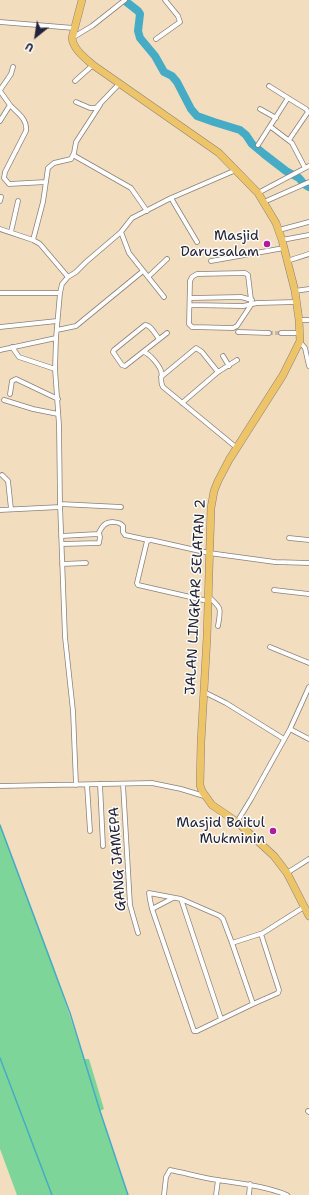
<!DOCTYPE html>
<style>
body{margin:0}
#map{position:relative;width:309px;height:1195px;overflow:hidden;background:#f2ddbe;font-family:"Shantell Sans",sans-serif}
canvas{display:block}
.north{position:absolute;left:16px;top:16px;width:40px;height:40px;-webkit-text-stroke:3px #fdfcf7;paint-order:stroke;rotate:210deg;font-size:11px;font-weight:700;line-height:16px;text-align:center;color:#22223b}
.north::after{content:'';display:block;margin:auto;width:14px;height:18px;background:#22223b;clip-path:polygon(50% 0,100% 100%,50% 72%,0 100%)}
</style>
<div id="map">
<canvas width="309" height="1195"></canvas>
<div class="north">U</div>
</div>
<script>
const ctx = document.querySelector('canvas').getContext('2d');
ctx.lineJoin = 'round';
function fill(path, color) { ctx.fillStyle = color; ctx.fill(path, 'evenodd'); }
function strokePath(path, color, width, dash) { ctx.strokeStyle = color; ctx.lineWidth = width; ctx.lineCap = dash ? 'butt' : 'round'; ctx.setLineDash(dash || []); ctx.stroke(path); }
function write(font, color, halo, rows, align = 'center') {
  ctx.font = font + ' "Shantell Sans",sans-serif'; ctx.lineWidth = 3; ctx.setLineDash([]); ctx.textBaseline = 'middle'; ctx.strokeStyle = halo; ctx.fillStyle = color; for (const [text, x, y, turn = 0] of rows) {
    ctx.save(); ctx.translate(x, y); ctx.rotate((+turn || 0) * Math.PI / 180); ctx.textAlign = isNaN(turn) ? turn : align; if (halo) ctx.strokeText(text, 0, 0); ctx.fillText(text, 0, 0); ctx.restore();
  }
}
fill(new Path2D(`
 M0 825 53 965 84 1059H89L104 1109 100 1111 128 1195H17L0 1149Z`), '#7ed599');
strokePath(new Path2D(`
 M0 825 70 1013 100 1111 128 1195
 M0 1058 52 1195`), '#46abc5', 1.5);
strokePath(new Path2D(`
 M124 0 138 11 140 14 138 31 140 38 155 56 164 72 172 76 177 82 191 109 197 116 214 122 240 130 246 135 252 144 264 154 286 171 299 178 304 184 309 187`), '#46abc5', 8);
strokePath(new Path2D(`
 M269 333H281`), '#c8b8a4', 4, [4, 2]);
const minor = new Path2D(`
 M0 22 74 28
 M72 38 92 26 125 0
 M156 39 180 22 178 16 165 0
 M75 81 93 65
 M269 86 288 98
 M0 90 11 74 13 67
 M0 91 10 105 0 121
 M76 102 90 108H96L119 84
 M10 105C17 113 28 119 26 131L5 172 4 178 9 184 46 182
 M260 109 276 118
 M271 127 292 143 305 168
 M258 145 288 98 306 109 308 112 289 140
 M73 155 131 188 147 211
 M258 193 309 166
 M171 198 197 242
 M0 201 1 197
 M264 202 309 182
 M0 229 33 240 40 244 68 277
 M279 230 309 222
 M11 232 18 201
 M121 232 129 253 164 297
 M33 240 43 202 48 168 54 163 71 159 74 153 76 142 100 105
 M282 240 309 235
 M211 261 284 248
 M287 261 309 254
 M245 273 248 275 251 300V305L237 326 233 328 192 327 189 324 190 281 192 277 197 274Z
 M148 277 167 259
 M295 291 309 289
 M0 293H60
 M191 298 241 297 252 300
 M191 305 243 306 257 303 296 302
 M299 320H309
 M0 327 57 321
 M57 330 76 326 143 271
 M238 332 269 333
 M281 333H300
 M159 339C155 334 151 325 145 325L114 350 113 352 122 365 125 366 167 333
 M300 342 305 348 309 366
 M12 347 19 357 55 369
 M0 350 56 338
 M144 352C150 354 159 365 161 371 163 377 159 381 163 387L237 448
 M223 356 229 366
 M161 377 196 348 202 352 218 372
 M10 394 12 381 16 379 58 399
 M4 400 33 409 58 414
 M182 403 218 372 237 360
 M2 475 8 481 11 509
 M60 504 121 507
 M0 510 60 507
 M61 536 98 534C100 531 101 528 104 525 109 521 119 521 123 526V532L125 535 148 540
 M289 538 309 540
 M62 544 99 543 100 537 99 533
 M62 564 86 563
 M274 590 309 594
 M208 596C222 609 221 607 218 626
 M208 601 138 585 137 583 147 541 151 540 209 553 275 562 309 563
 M270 647 309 663
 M204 692 226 703 284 739
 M290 729 309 739
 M100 784 103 846
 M123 784 130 905 138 933
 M76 785 73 711 65 637 60 504 59 425 55 369 56 338 60 293 62 284 68 277 76 272 86 262 121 232 132 218 171 198 236 170
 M87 785 90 831
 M0 786 152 783 181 789 204 796
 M237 822 251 799 290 729 309 687
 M287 873 309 859
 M181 899 221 1019
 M152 909 173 898
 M232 943 253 1004 197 1031H194L152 909 150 900 149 893 181 899 220 916 223 919 232 943 263 933 304 907
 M253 1004 278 993 279 990 261 934
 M308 1111 309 1112
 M164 1195 166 1177 170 1170C186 1173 202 1178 218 1180 242 1184 265 1186 287 1195
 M216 1195 218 1180
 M249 1195 250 1184`);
const trunk = new Path2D(`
 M82 0 72 38C73 49 85 58 93 65L219 153 258 193 276 223 282 240 295 291 299 320 300 341 283 375 229 460 218 481 214 491 211 508 207 637 201 742 200 785 202 791 212 805 237 822 274 856 287 873 309 916`);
strokePath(minor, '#8a807c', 5.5);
strokePath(trunk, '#8a807c', 8);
strokePath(minor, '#fff', 4);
strokePath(trunk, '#eec469', 7);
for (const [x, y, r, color] of [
 [267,244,4,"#b5179e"],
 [273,831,4,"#b5179e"]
]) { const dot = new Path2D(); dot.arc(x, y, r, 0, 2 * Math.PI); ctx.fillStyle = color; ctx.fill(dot); strokePath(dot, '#fdfcf7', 1.5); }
write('14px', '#22223b', '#fdfcf7', [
 ["Masjid",259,236],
 ["Darussalam",259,252],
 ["Masjid Baitul",265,823],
 ["Mukminin",265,839]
], 'right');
write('14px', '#22223b', '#fdfcf7', [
 ["JALAN LINGKAR SELATAN 2",196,597,-87],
 ["GANG JAMEPA",118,859,-94]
]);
</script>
